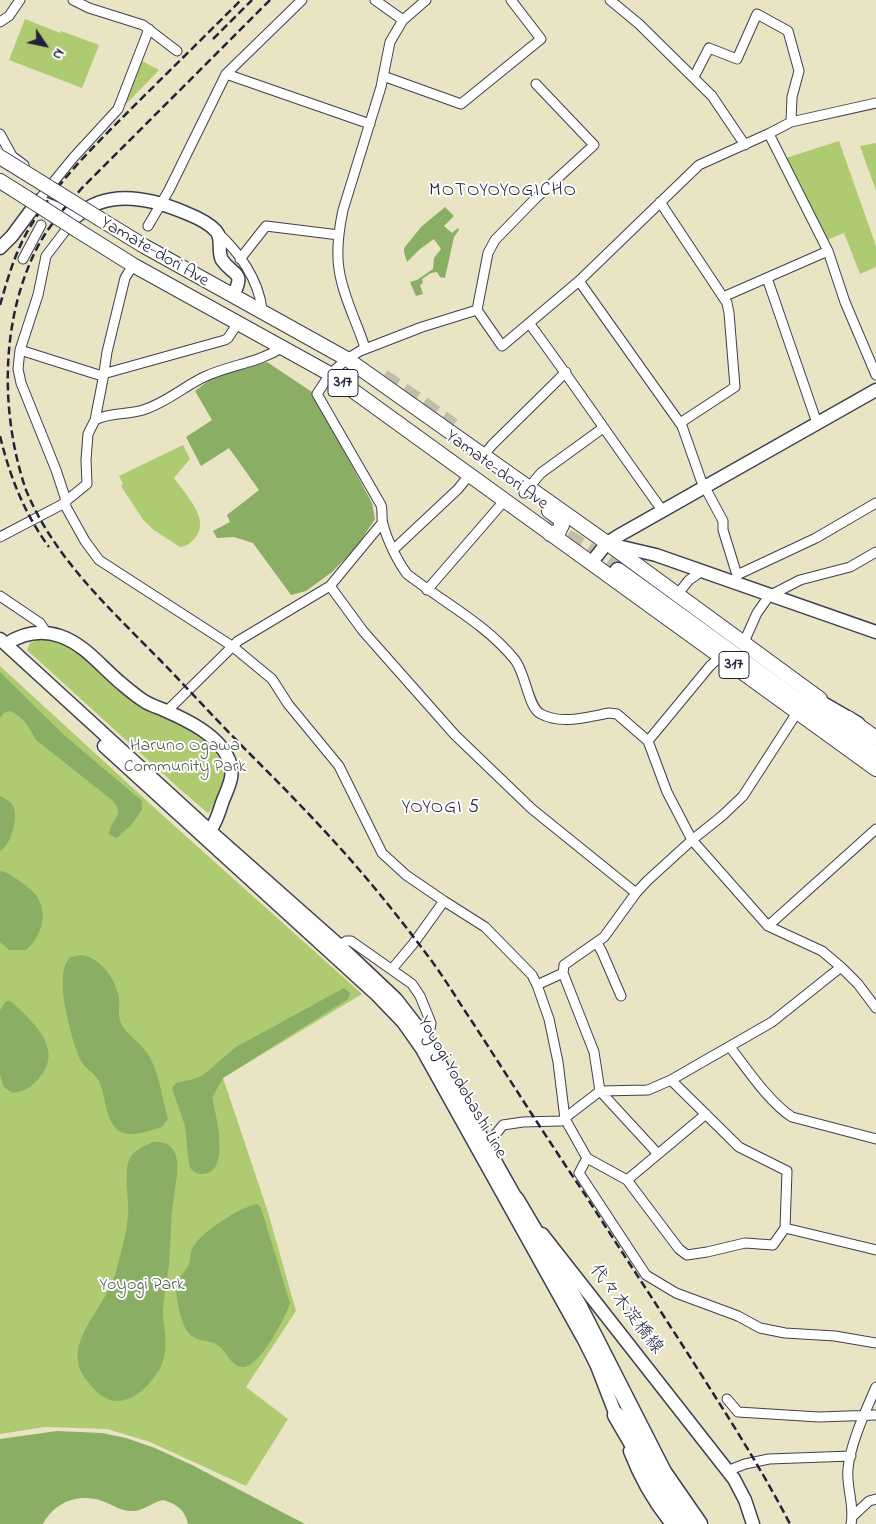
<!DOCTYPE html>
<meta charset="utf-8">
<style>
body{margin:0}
#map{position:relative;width:876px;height:1524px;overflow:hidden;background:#e9e4c4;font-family:"Indie Flower",sans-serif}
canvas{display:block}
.north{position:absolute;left:20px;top:20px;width:50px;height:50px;-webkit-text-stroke:4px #fff;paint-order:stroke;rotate:124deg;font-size:14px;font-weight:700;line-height:20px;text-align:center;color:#22223b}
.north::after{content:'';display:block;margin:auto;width:18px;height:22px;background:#22223b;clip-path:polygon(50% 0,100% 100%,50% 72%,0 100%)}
</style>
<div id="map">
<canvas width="876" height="1524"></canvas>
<div class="north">N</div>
</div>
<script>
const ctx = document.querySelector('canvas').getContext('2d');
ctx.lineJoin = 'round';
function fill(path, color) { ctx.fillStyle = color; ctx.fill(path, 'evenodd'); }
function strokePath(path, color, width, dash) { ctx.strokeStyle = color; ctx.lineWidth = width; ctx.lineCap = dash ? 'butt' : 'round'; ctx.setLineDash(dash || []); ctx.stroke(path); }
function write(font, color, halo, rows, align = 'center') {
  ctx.font = font + ' "Indie Flower","Klee One",sans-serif'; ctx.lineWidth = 4; ctx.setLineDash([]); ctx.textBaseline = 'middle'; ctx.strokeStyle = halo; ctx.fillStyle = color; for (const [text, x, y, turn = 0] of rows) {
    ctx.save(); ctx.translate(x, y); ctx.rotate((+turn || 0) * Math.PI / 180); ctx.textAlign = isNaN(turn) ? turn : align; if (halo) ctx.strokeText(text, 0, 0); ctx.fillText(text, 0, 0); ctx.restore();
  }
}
fill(new Path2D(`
 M25 19 60 33 61 31 99 45 82 88 9 60Z
 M142 61 159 70 126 104Z
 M839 141 876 246V267L860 274 844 233 827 240 786 158Z
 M876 143V191L860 146Z
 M183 445 190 459 174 478C185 494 210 518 196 537 191 543 187 546 180 547L154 530 144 521 121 486 123 484 119 476Z
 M44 638 56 640 65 644 202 737C214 747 223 758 229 773L217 803 208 813 183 792 27 650 30 643Z
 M0 666 159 812 362 994 223 1078 267 1209 296 1311 246 1387 288 1419 246 1486 150 1442 107 1429 45 1427 0 1434Z`), '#aecb72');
fill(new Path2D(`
 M445 207 454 216 444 226 452 233 458 228 459 230 454 237 445 278 440 277 437 272 431 273 422 279 423 283 420 285 423 294 416 296 410 282 417 280 433 269 434 258 441 249 434 239 420 249 407 262 404 252V248L421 227Z
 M267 362 312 392 372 503 375 519 356 548 332 572 306 591 291 595 253 543 234 537 217 538 213 531 230 522 227 515 259 490 229 448 201 466 186 437 212 420 195 391 212 378 232 371Z
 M0 672 64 735 142 801V810L132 824 117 838 111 836 109 833C112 817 126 816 112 800L36 740C29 727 24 717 10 711L4 713 0 718Z
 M0 796C5 798 10 801 13 806 19 818 11 845 0 851Z
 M0 871C7 872 14 877 21 882 26 886 34 891 38 898 48 916 41 937 26 950H9L0 942Z
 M81 955C100 957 116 979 119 998 120 1006 117 1017 122 1025 128 1036 140 1042 147 1053 158 1068 163 1100 168 1119L162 1127C151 1130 132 1138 121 1132 105 1124 106 1096 99 1081 95 1073 85 1069 81 1061 72 1043 52 972 70 958 72 956 78 956 81 955Z
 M344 988 350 993 348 999 223 1078 212 1098C216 1114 232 1176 201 1174 195 1174 191 1170 189 1165L185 1126 172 1088 176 1083 194 1079 203 1075 236 1047Z
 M6 1001H10L14 1004C35 1024 64 1050 39 1078 31 1088 25 1091 13 1093L4 1087 0 1075V1010Z
 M153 1142C164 1141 172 1144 176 1156 180 1169 175 1184 174 1197 170 1219 171 1242 169 1265 167 1280 164 1295 163 1310 163 1329 170 1348 161 1366 151 1386 126 1412 102 1396 97 1393 92 1387 89 1383 62 1354 89 1325 104 1298 111 1287 116 1273 119 1260 123 1245 127 1230 128 1216 130 1199 122 1170 131 1156 136 1149 145 1146 153 1142Z
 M257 1204 261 1208 290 1303C286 1317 258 1370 242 1367 231 1366 227 1353 220 1347 211 1338 196 1344 187 1331 181 1323 174 1293 177 1283 179 1276 186 1271 189 1264 191 1259 190 1253 192 1249 199 1233 240 1207 257 1204Z
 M57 1431 102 1433 126 1438 155 1448 192 1465 305 1524H188C185 1510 177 1504 163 1500 152 1502 143 1512 131 1511 121 1511 111 1504 102 1501 78 1493 55 1502 43 1524H0V1439Z`), '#8aaf64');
strokePath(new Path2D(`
 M383 377 417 400 453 426
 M546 525 581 545 618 571`), '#c1bda9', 16, [16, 8]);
const street = new Path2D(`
 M73 0 89 8 143 25 177 51
 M375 0 403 20
 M610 0 639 24 712 96 745 145
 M0 22 9 16 20 0
 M226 74 370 124
 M383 76 461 104 541 39 511 0
 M694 77 709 48 737 59 757 14 788 31 799 71 792 97 791 122
 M876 103 791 122 770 133 699 165 579 281 502 346 477 310 422 327 360 351 347 359 330 374 317 394 381 505C383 511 381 518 383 524 387 540 398 562 407 574 443 602 486 624 515 660 526 674 528 708 541 714 562 725 587 717 609 713L617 714 648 741 667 792 692 840 768 926 822 951 841 967 858 984 876 1008
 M0 134 12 156 24 165
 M769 134 828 251 845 302 876 375
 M38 201 73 158 118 109 149 29
 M660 202 727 303 729 313 735 387 680 423
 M72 222 46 256 38 295 20 350 18 369 21 383 56 470 65 497 66 507 85 541 99 560 232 646 272 679 288 704 339 766 382 853 406 875 444 901 485 927 532 975 537 985 549 1019 558 1062 565 1119 587 1158 627 1180 679 1249 687 1255 707 1252 745 1243 773 1245 785 1228 787 1171 739 1147 671 1080
 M148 226 169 190 226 74 302 0
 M217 232C239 252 259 280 262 310
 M23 259 41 225
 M240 259 266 226 339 235
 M767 278 817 423
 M579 281 682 426 701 480 723 521V530L737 575 734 583
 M723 297 828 251
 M477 310 488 253 495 240 536 198 594 145 536 84
 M529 323C575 385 617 448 662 510
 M365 348C357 322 343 297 339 269 336 250 339 229 343 210L381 87 390 42 403 20 426 0
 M20 350 99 375 103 374 225 340 228 338 238 323
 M95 420C110 412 127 415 143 410 166 403 183 387 204 377 232 364 256 364 283 347
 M483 456 492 445 566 372
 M524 493 541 473 603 428
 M0 537 61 505 87 484 86 460 88 434 95 420 103 379 107 352 125 278 133 265
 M393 550 458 489 470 474
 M737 575 816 538 876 503
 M330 586 363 631 455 735 532 809 636 893
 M427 590 505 500
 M677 595 689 580 702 571
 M0 596 40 623 46 632
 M744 642 757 613 769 596 800 580 850 567 876 552
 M167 711 238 641 330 586 382 523
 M648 741 710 666 721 656
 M768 926 876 829
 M597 943 602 952 621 996
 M337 948 346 941H351L412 984 420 996 431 1023 430 1029 424 1035
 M392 969 413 944 444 901
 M537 985 563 973
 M730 1047C747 1069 769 1102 792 1117L876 1139
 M486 1146 503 1125 523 1122 561 1121 600 1091 648 1090 671 1080 772 1022 841 967
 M658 1154 600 1091 594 1052 563 973 564 965 604 937 636 893 647 881 692 840 722 816 743 796 798 711
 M587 1158 579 1173 646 1275 676 1293 738 1316 760 1328 785 1333 835 1336 876 1343
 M627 1180 706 1114
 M785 1228 876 1250
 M727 1399 738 1412 819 1417 876 1415
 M727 1471 745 1464 769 1459 851 1456
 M853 1516 869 1501 876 1499
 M851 1524C855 1506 846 1487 848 1469 850 1444 866 1410 876 1387`);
const secondary = new Path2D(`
 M0 248 12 236 38 201 77 216C108 188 151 198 186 213 196 217 209 223 216 231 223 239 217 251 222 260 233 276 246 271 233 295
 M609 544 656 555 876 632
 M591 563 607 543 618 536 876 390
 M0 639 210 831 340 946 396 999 424 1035 521 1207
 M6 644C23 633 40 629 60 636 86 645 102 668 122 684 129 690 136 696 144 701 150 705 157 707 164 710 187 720 219 735 229 760 236 776 227 789 222 803 219 813 216 822 210 831
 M104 746 377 995 403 1022 422 1049 584 1340 597 1366 619 1423
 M542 1234 734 1479 745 1500 753 1524
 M630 1451C640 1477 654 1502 672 1524`);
const primary = new Path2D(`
 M0 181 27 198
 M100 219 144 246 347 359 607 543 820 699
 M77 230 133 265 330 374 876 769
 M549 511 559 518 562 525 559 531 550 534
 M848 718 876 738`);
const highway = new Path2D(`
 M618 571 802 704 876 755
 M807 696 857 725
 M516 1200 578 1305 663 1472 699 1524
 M616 1415 656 1484 685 1524`);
strokePath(street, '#403f50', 11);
strokePath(secondary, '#403f50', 15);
strokePath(primary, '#403f50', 16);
strokePath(highway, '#403f50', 19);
strokePath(street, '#fff', 9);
strokePath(secondary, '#fff', 12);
strokePath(primary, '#fff', 14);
strokePath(highway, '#fff', 16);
strokePath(new Path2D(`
 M270 0 82 188C66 206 50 224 38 246 0 319 0 414 26 490 54 558 110 609 161 661 191 692 220 724 251 755 289 793 327 832 362 873 385 900 407 928 428 956 444 977 458 1001 473 1023 510 1080 546 1137 584 1193 619 1248 655 1302 690 1357 725 1412 760 1466 790 1524
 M213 39 252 0
 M0 305C7 281 14 256 26 234 51 189 89 151 125 115 164 76 203 38 241 0
 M0 436C10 477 24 513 49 547`), '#22223b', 2.5, [8, 4]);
const primaryBridge = new Path2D(`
 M0 157 100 219
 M27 198 77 230`);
strokePath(primaryBridge, '#403f50', 16, []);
strokePath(primaryBridge, '#fff', 14);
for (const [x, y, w] of [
 [343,383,30],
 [734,665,30]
]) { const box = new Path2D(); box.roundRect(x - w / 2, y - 13.5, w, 27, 4); ctx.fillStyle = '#fff'; ctx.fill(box); strokePath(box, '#22223b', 1); }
write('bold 16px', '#22223b', null, [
 ["317",343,383],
 ["317",734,665]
]);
write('18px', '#22223b', '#fff', [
 ["Yamate-dori Ave",154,253,30],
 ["Yamate-dori Ave",496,471,36],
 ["Yoyogi Yodobashi Line",461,1088,60],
 ["代々木淀橋線",625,1310,52]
]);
write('18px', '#535d4e', '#fff', [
 ["Haruno Ogawa",185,747],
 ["Community Park",185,768],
 ["Yoyogi Park",142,1286]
]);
ctx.letterSpacing = '1px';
write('19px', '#22223b', '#fff', [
 ["MOTOYOYOGICHO",503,192],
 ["YOYOGI 5",441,809]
]);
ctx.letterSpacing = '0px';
</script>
